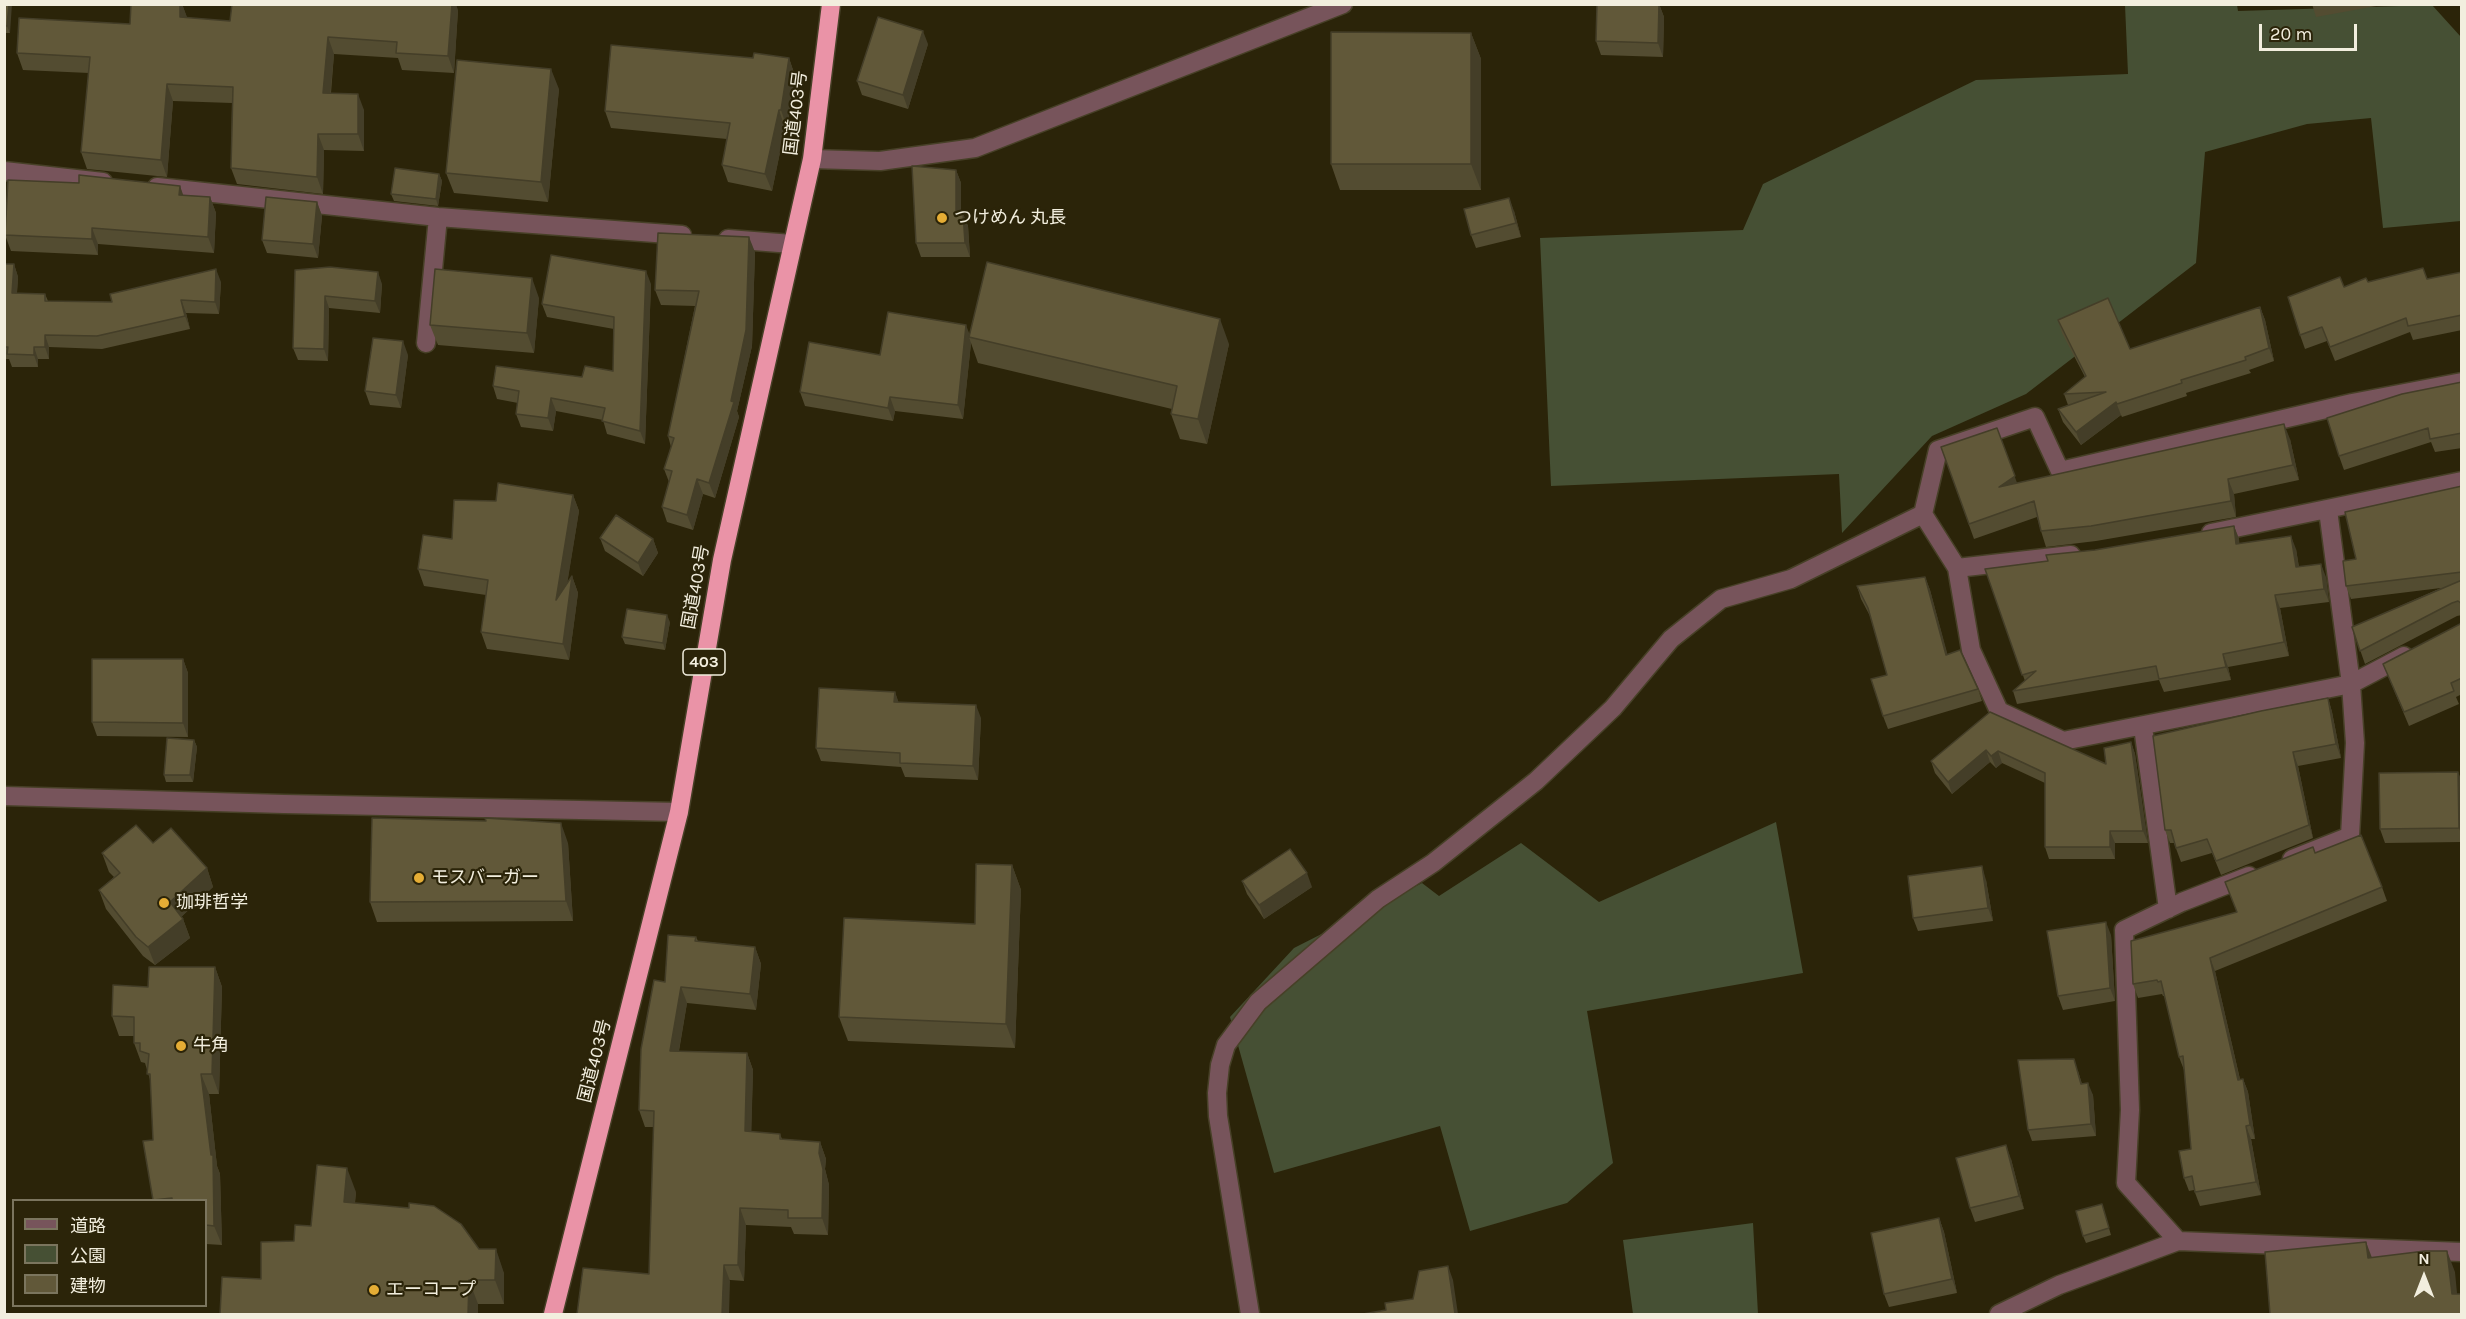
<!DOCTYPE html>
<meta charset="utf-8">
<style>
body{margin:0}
#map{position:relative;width:2466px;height:1319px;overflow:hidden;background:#2b2409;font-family:Karla,"Noto Sans JP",sans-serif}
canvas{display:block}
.frame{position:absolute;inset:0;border:6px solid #f2eede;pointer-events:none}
.legend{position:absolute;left:12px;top:1199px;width:195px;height:108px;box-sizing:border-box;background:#2b2409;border:2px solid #7b755e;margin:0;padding:8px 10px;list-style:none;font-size:18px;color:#f2eede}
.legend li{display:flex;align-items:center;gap:12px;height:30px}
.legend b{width:30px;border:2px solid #7b755e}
.north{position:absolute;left:2394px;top:1247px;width:60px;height:60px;-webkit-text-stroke:4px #2b2409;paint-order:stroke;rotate:0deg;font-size:16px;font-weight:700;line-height:24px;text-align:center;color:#f2eede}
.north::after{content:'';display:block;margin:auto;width:21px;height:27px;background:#f2eede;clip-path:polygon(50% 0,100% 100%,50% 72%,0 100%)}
.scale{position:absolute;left:2259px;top:24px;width:98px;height:27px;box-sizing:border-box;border:3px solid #f2eede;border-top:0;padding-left:8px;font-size:18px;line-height:21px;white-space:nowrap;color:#f2eede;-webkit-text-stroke:4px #2b2409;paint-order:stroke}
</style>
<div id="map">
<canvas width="2466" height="1319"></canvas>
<div class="frame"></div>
<ul class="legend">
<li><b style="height:8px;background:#77545b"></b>道路</li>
<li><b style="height:16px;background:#465034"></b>公園</li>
<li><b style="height:16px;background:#615839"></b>建物</li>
</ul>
<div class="north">N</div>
<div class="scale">20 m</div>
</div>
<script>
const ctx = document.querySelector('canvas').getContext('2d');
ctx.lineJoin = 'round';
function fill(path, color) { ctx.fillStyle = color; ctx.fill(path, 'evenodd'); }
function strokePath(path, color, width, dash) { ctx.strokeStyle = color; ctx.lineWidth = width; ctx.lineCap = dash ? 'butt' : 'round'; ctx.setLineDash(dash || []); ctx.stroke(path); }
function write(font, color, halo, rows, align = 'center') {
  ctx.font = font + ' Karla,"Noto Sans JP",sans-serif'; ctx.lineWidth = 4.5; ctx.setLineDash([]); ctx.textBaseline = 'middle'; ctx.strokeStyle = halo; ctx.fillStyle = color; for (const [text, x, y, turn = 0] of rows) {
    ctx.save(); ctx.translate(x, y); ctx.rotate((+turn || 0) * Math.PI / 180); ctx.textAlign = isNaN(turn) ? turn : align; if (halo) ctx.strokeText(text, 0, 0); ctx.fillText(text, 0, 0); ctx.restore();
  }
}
fill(new Path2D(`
 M2125 5H2237L2238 11 2432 5 2461 37V221L2383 228 2371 118 2307 124 2205 152 2196 263 2026 394 1932 436 1842 533 1839 474 1551 486 1540 238 1743 230 1763 184 1976 80 2128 74Z
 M1776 822 1803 973 1587 1011 1613 1163 1567 1203 1470 1231 1440 1126 1274 1173 1230 1017 1294 948 1422 883 1439 896 1521 843 1599 902Z
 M1753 1223 1758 1314H1633L1623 1240Z`), '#465034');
const minor = new Path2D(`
 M812 159 880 161 975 148 1343 4
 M4 171 103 182
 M157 187 438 217 682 235
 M728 239 792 244
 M426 343 438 217
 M2211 533 2462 481
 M2071 555 1957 568 1923 514 1938 450 2035 417 2060 471 2352 403 2462 382
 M1957 568 1971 650 1999 711 2063 741 2351 684 2404 656
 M2143 727 2168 909
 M4 796 284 804 679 812
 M2292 859 2350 836 2355 743 2351 684 2328 510
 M2178 1241 2126 1183 2130 1110 2124 930 2182 902 2249 876
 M1250 1314 1218 1116 1217 1093 1220 1065 1226 1045 1258 1002 1378 899 1433 863 1536 781 1613 708 1671 639 1721 599 1791 579 1923 514
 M1999 1314 2059 1285 2178 1241 2462 1252`);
const highway = new Path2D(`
 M553 1314 679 812 722 560 812 159 831 4`);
strokePath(minor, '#474027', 21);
strokePath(highway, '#474027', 21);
strokePath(minor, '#77545b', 18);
strokePath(highway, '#ea93a7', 18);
fill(new Path2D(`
 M4 4 10 33H4Z
 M131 4H182L187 18 230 21 458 10 454 73 402 70 398 58 334 54 331 93 364 110V151L324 150 323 194 237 184 231 168 232 103 173 101 167 177 87 169 81 152 89 73 23 70 17 53 130 24Z
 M1659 4 1664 17 1663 57 1601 55 1596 41Z
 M2312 4H2382V5L2316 17Z
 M1471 33 1481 59V190H1340L1331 164Z
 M928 44 908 109 862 95 857 81Z
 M753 58H789L795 76 787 128H785L772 191 728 182 722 165 727 139 611 128 605 111Z
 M559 89 548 202 454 193 446 173Z
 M956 170 961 183V212L968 226 970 257H921L916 243Z
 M439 174 442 181 438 206 394 201 391 194Z
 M180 186 183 196 210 197 216 213 214 253 98 244V255L11 251 5 235Z
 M317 202 322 216 318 258 267 253 262 240Z
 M1514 211 1521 237 1476 248 1471 235Z
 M755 252 752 346 737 411 739 417 715 498 703 494 693 530 667 522 662 507 669 482 664 469 671 447 668 436 695 306 661 305 655 290Z
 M4 264H14L18 277 17 293 45 294 48 301 112 302 221 282 219 314 186 313 190 329 102 349 49 347V359H38V367H12L9 359H4Z
 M295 270 382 284 380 313 329 308 328 361 298 360 293 348Z
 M2462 272V330L2413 340 2410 332 2335 361 2327 341 2305 349 2300 335 2344 287 2368 282 2428 279Z
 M651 284 645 444 607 434 603 420 556 411 553 431 521 427 516 414 518 403 497 399 493 386 582 377 613 371 614 329 547 317 542 304Z
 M539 298 534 353 438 345 430 325Z
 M2260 307 2265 320 2274 361 2249 370 2251 373 2186 393 2187 396 2122 417 2121 415 2081 445 2063 422 2058 409 2068 405 2064 394 2085 377 2062 333 2058 320 2130 349Z
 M970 334 1229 344 1207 444 1180 439 1171 414 1172 409 978 363 971 343 963 419 895 411 893 421 805 406 800 392 880 355Z
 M408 355 401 408 370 405 365 391Z
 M2462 382V448L2435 452 2431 442 2344 470 2339 456Z
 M2290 439 2299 480 2234 494 2236 517 2096 541 2046 547 2041 531 2037 517 1974 539 1941 447 2017 483Z
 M2462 486V615L2457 616 2365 664 2352 627 2441 588 2351 599 2346 586 2356 559Z
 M573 495 579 511 567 583 572 576 578 593 569 660 487 649 481 632 486 595 424 586 418 569 496 501Z
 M2234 526 2239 539V544L2296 549 2299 567 2326 577 2329 602 2280 608 2289 656 2228 667 2231 680 2164 692 2159 680 2017 704 2013 691 2025 681 1985 569 2048 561 2095 550Z
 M600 538 653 539 658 553 643 576 605 551Z
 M1925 577 1930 590 1947 654 1978 689 1982 701 1888 729 1883 716 1887 675 1870 616 1861 599 1857 586Z
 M670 622 665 650 625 644 622 637Z
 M2462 623V694L2456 697 2459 704 2409 726 2383 664Z
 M183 659 188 673V737L97 736 92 722Z
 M895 692 898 702 981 718 978 780 905 777 901 767 821 761 816 748Z
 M2328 698 2332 712 2341 758 2298 766 2313 838 2221 875 2212 853 2181 862 2174 843H2170L2165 830Z
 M1990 712 2106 764 2131 742 2135 754 2148 843H2115V859H2049L2045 847V783L2002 763 1996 768 1990 762 1952 794 1935 773 1931 761Z
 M194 740 197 747 193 782H166L164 775Z
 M2462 781V842L2385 843 2380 829Z
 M153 843 207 868 213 887 181 917 183 919 190 938 155 965 143 956 106 909 99 890 114 877 109 872 102 853Z
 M568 843 573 921 377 922 370 902Z
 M2315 853 2382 887 2387 901 2215 971 2240 1079H2243L2248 1092 2255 1139H2251L2261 1195 2200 1206 2194 1190 2189 1191 2184 1178 2191 1149 2184 1070 2179 1057 2165 996H2163L2162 994 2138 998 2133 984 2237 912 2225 882Z
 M1012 865 1021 890 1015 1048 848 1041 839 1017 975 924Z
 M1986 880 1993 921 1918 931 1913 918Z
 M1242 881 1312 887 1264 919 1247 894Z
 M2111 935 2115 1001 2063 1010 2058 996Z
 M696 937 698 941 755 947 761 964 756 1010 687 1003 679 1051 747 1053 753 1070 751 1132 780 1134 782 1139 820 1142 826 1159 825 1169 829 1185 828 1235 794 1234 791 1227 746 1225 744 1281 649 1274 654 1127H645L639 1110 665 982Z
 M215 967 222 987 219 1094H209L217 1166 220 1174 222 1245 206 1244V1200H153L143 1141 153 1140 151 1083 145 1063 141 1062 134 1043V1036H119L112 1016 148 987Z
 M2078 1071 2082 1084 2093 1095 2096 1136 2032 1141 2028 1130Z
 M2011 1159 2024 1209 1975 1222 1970 1208Z
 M356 1192 355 1203 479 1249 504 1273V1304H478L261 1279 311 1226Z
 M2104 1211 2111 1235 2086 1243 2083 1236Z
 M1939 1218 1944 1232 1957 1293 1889 1307 1884 1294Z`), '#534c31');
fill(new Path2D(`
 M9 4H12L10 33 7 26Z
 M180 4H182L187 17H180Z
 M452 4H456L458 10 454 73 448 56Z
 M1659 4 1664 17 1663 57 1658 43Z
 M923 31 928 44 908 109 903 95Z
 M1471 33 1481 59V190L1471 164Z
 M328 37 334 54 329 109 323 93Z
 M789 58 795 76 787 128 781 110Z
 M551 69 559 89 548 202 541 182Z
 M167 84 173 101 167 177 161 160Z
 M358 94 364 110V151L358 134Z
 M779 110 785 128 772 191 765 174Z
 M318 134 324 150 323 194 317 177Z
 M956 170 961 183V225L956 212Z
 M439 174 442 181 438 206 436 199Z
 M180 186 186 203 179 195Z
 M210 197 216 213 214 253 208 237Z
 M1509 198 1514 211 1521 237 1516 223Z
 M317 202 322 216 318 258 313 244Z
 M963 213 968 226 970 257 965 243Z
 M92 228 98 244V255L92 239Z
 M749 237 755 252 752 346 737 411 739 417 715 498 709 483 731 401Z
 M14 264 18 277 16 306 12 293Z
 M216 269 221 282 219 314 215 302Z
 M646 271 651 284 645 444 640 431Z
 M378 272 382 284 380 313 375 301Z
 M532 278 539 298 534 353 527 333Z
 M325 296 329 308 328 361 324 349Z
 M181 300 186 313 190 329 185 316Z
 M2260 307 2265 320 2274 361 2269 348Z
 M1220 319 1229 344 1207 444 1198 419Z
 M966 325 971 338 969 337 971 343 963 419 958 405Z
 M45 335 49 347V359L45 347Z
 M403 341 408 355 401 408 396 395Z
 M34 347 38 359V367L34 355Z
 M890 397 895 411 893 421 888 408Z
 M551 398 556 411 553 431 548 418Z
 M2116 402 2121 415 2081 445 2076 432Z
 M2284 424 2290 439 2299 480 2293 465Z
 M1997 428 2020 491 1999 487Z
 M697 479 703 494 693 530 687 515Z
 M2228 479 2234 494 2236 517 2231 501Z
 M573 495 579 511 562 616 556 600Z
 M2234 526 2239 539 2241 558 2236 544Z
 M2291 536 2296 549 2301 581 2296 567Z
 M653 539 658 553 643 576 638 563Z
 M2321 564 2326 577 2329 602 2324 589Z
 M572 576 578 593 569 660 563 644Z
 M1925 577 1930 590 1951 667 1946 655Z
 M2275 595 2280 608 2289 656 2284 642Z
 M667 615 670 622 665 650 663 643Z
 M2223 654 2228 667 2231 680 2226 667Z
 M183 659 188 673V737L183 723Z
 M895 692 900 706 894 702Z
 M2328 698 2332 712 2341 758 2336 744Z
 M976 705 981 718 978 780 973 766Z
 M194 740 197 747 193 782 190 775Z
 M2131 742 2135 754 2148 843 2143 831Z
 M1986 750 1990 762 1952 794 1948 782Z
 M1998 751 2002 763 1996 768 1991 756Z
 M2293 752 2298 766 2313 838 2309 825Z
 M2458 772 2462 781V836L2459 828Z
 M561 823 568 843 573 921 566 901Z
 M2110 831 2115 843V859L2110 847Z
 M1012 865 1021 890 1015 1048 1006 1024Z
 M1982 866 1986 880 1993 921 1988 908Z
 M207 868 213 887 177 921 170 902Z
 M1307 873 1312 887 1264 919 1259 905Z
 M183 919 190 938 155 965 148 947Z
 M2106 922 2111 935 2115 1001 2110 988Z
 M755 947 761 964 756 1010 750 994Z
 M2210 958 2215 971 2243 1093 2238 1080Z
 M215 967 222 987 219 1094 212 1074Z
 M681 987 687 1003 676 1067 670 1051Z
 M747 1053 753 1070 751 1148 745 1131Z
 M201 1074 209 1094 217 1166 220 1174 222 1245 214 1226 211 1155Z
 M2243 1079 2248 1092 2255 1139 2250 1125Z
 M2088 1083 2093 1095 2096 1136 2091 1124Z
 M2246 1126 2251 1139 2261 1195 2256 1182Z
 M820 1142 826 1159 825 1169 829 1185 828 1235 822 1218 819 1153Z
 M2006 1145 2011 1159 2024 1209 2019 1196Z
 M347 1168 356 1192 352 1226 344 1202Z
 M740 1208 746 1225 744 1281 738 1265Z
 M1939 1218 1944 1232 1957 1293 1952 1279Z
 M2366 1242 2374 1263 2368 1258Z
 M496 1249 504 1273V1304L495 1280Z
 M2447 1251 2455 1272 2459 1314 2452 1294Z
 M724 1265 730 1281 729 1314H722Z
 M1448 1266 1453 1280 1458 1314H1455Z
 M469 1280 478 1304V1314H468Z`), '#443e28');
const building = new Path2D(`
 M4 4H9L7 26H4Z
 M131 4H180V17L230 21 232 4H452L448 56 396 53 397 42 328 37 323 93 358 94V134H318L317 177 231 168 233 87 167 84 161 160 81 152 90 57 17 53 19 18 130 24Z
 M1597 4H1659L1658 43 1596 41Z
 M878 17 923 31 903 95 857 81Z
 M1331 32 1471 33V164H1331Z
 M611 45 753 58 754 53 789 58 781 110H779L765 174 722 165 730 123 605 111Z
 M457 60 551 69 541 182 446 173Z
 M912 166 956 170V212L963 213 965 243H916Z
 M395 168 439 174 436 199 391 194Z
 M79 175 180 186 179 195 210 197 208 237 92 228V239L5 235 8 180 79 183Z
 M266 197 317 202 313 244 262 240Z
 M1509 198 1516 223 1471 235 1464 209Z
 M658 233 749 237 746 330 731 401 734 402 709 483 697 479 687 515 662 507 672 471 664 469 674 438 668 436 699 291 655 290Z
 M551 255 646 271 640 431 602 421 605 408 551 398 548 418 516 414 519 391 493 386 496 366 582 377 585 366 613 371 614 317 542 304Z
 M987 262 1220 319 1198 419 1171 414 1177 386 969 337Z
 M4 264H14L12 293 45 294V301L112 302 110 294 216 269 215 302 181 300 185 316 97 336 45 335V347H34V355L7 354 8 347H4Z
 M330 267 378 272 375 301 325 296 324 349 293 348 295 270Z
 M2423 268 2427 279 2462 272V315L2408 326 2406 318 2330 347 2322 327 2300 335 2288 297 2340 277 2344 287 2366 278 2368 282Z
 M435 269 532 278 527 333 430 325Z
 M2108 298 2130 349 2260 307 2269 348 2245 357 2246 360 2181 380 2182 383 2117 404 2116 402 2076 432 2058 409 2106 392 2064 394 2086 376 2058 320Z
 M888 312 966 325 958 405 890 397 888 408 800 392 809 342 880 355Z
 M373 338 403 341 396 395 365 391Z
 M2462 382V433L2430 439 2428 428 2339 456 2327 418 2402 394Z
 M2284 424 2293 465 2228 479 2231 501 2091 526 2041 531 2034 501 1969 524 1941 447 1997 428 2015 476 1999 487Z
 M498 483 573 495 556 600 572 576 563 644 481 632 488 580 418 569 423 535 452 539 454 500 496 501Z
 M2462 486V572L2346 586 2343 561 2356 559 2345 512Z
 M616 515 653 539 638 563 600 538Z
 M2234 526 2236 544 2291 536 2296 567 2321 564 2324 589 2275 595 2284 642 2223 654 2226 667 2159 679 2156 666 2013 691 2036 671 2022 675 1985 569 2048 561 2046 555 2095 550Z
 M1925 577 1946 655 1960 650 1978 689 1883 716 1871 679 1887 675 1868 608 1857 586Z
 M2462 580V604L2458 601 2452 603 2360 651 2352 627Z
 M627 609 667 615 663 643 622 637Z
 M2462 623V678L2451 683 2454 691 2404 712 2383 664Z
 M92 659H183V723L92 722Z
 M819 688 895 692 894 702 976 705 973 766 900 763V753L816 748Z
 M2328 698 2336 744 2293 752 2309 825 2216 861 2207 839 2176 848 2171 830H2165L2153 736 2261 711Z
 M1990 712 2106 764 2104 748 2131 742 2143 831H2110V847H2045V773L1998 751 1991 756 1986 750 1948 782 1931 761Z
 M167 738 194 740 190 775H164Z
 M2458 772 2459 828 2380 829 2379 773Z
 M372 818 486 821 485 818 561 823 566 901 370 902Z
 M136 825 153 843 171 828 207 868 170 902 183 919 148 947 136 937 99 890 120 873 102 853Z
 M2361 835 2382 887 2210 958 2238 1080 2243 1079 2250 1125 2246 1126 2256 1182 2195 1192 2192 1176 2184 1178 2179 1151 2191 1149 2183 1056 2179 1057 2161 981 2158 982 2157 980 2133 984 2131 941 2237 912 2225 882 2313 847 2315 853Z
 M1290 849 1307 873 1259 905 1242 881Z
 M976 864 1012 865 1006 1024 839 1017 844 918 975 924Z
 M1982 866 1988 908 1913 918 1908 876Z
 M2106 922 2110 988 2058 996 2047 931Z
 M668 935 696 937 695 941 755 947 750 994 681 987 670 1051 747 1053 745 1131 780 1134V1139L820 1142 819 1153 823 1169 822 1218H788V1210L740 1208 738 1265H724L722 1314H577L583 1268 649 1274 654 1111 639 1110 641 1049 654 980 665 982Z
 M149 967H215L212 1074H201L211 1155H213L214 1226 206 1225V1200H172V1198L153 1200 143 1141 153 1140 150 1074H147L149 1054 140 1051V1043H134V1017L112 1016 113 985 148 987Z
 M2074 1059 2081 1084 2088 1083 2091 1124 2028 1130 2018 1060Z
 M2006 1145 2019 1196 1970 1208 1956 1158Z
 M317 1165 347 1168 344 1202 409 1208V1203L434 1206 461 1224 479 1249H496L495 1280H469L468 1314H220L222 1277 261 1279V1242L294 1241 295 1225 311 1226Z
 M2102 1204 2109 1228 2083 1236 2076 1211Z
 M1939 1218 1952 1279 1884 1294 1871 1233Z
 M2366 1242 2368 1258 2425 1251H2447L2452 1294H2462V1314H2270L2265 1252Z
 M1448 1266 1455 1314H1363L1386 1310 1385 1303 1413 1299 1419 1271Z`);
fill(building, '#615839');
strokePath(building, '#443e28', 1.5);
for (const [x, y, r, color] of [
 [942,218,6,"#e5ad35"],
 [419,878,6,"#e5ad35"],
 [164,903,6,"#e5ad35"],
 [181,1046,6,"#e5ad35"],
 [374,1290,6,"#e5ad35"]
]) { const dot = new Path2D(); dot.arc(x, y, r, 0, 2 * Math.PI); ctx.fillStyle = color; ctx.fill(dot); strokePath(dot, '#2b2409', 2); }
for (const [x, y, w] of [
 [704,662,42]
]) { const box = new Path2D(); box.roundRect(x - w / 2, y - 13, w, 26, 4.5); ctx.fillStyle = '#2b2409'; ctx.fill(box); strokePath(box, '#f2eede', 1.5); }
write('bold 16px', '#f2eede', null, [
 ["403",704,662]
]);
write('18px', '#f2eede', '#2b2409', [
 ["国道403号",796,113,-83],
 ["国道403号",696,587,-80],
 ["国道403号",595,1061,-76]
]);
write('18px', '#f2eede', '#2b2409', [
 ["つけめん 丸長",954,218],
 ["モスバーガー",431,878],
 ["珈琲哲学",176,903],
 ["牛角",193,1046],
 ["エーコープ",386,1290]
], 'left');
</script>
